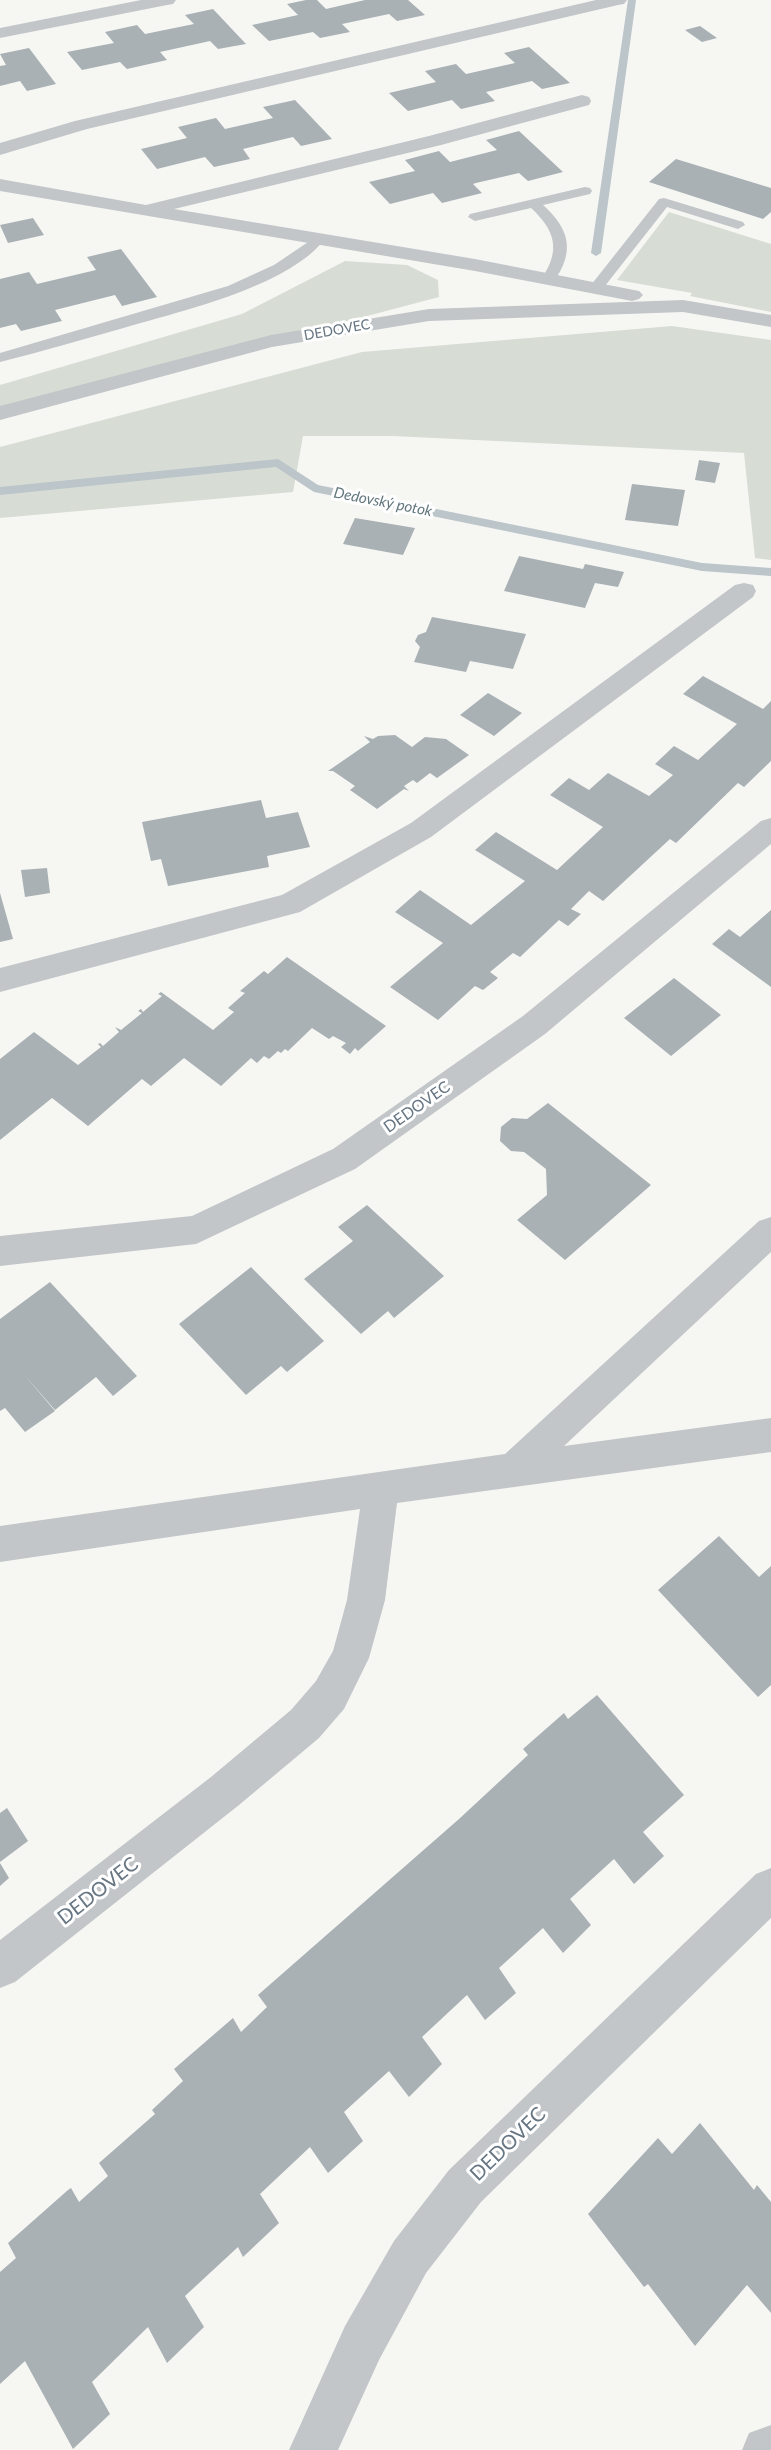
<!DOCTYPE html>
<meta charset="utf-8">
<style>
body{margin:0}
canvas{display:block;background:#f6f6f3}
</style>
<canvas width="771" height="2450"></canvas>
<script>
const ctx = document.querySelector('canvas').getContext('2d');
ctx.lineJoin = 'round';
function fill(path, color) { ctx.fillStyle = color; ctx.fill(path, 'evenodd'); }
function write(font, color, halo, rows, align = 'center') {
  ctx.font = font + ' Lato,sans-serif'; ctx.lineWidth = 6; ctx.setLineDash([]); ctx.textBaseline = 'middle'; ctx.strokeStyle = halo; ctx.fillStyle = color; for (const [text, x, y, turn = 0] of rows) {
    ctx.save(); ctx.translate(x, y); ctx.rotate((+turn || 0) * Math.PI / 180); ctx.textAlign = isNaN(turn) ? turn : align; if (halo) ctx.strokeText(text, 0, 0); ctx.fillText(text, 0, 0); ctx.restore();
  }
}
fill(new Path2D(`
 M669 212 771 244V312L690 296 692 293 617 280Z
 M345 261 407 265 438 280 439 297 0 413V385L242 314Z
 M672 326 771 340V560L755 558 744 453 393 436H303L293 492 0 518V447L362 352Z`), '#d7ddd4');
fill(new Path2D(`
 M628 0H636L601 253 596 256 591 253Z
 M278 459 318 485 702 563 771 568V576L702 571 314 492 276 467 0 495V487Z`), '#bbc5ca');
fill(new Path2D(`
 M306 0H317L326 9 365 0H408L425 15 397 21 389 14 342 24 350 32 320 38 313 32 269 41 252 25 298 15 287 4Z
 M213 9 246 44 218 49 210 41 160 52 167 60 127 69 120 62 82 70 67 52 114 43 105 32 137 25 145 34 194 24 185 15Z
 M700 26 717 38 702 42 685 30Z
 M529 47 570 83 542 89 532 81 486 92 495 101 461 109 452 100 408 111 389 93 436 82 425 71 456 64 466 74 515 63 504 53Z
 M29 48 56 84 27 91 20 81 0 86V66L6 65 0 54Z
 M295 100 332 139 301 146 293 137 247 148 243 149 250 159 214 167 205 157 157 169 141 149 187 138 178 127 216 118 225 129 273 118 263 107Z
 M519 131 563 172 528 181 519 173 476 183 473 184 482 193 442 203 433 193 390 204 369 182 415 171 405 160 439 151 450 162 497 150 486 140Z
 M676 159 771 188V212L763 219 649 182Z
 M33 218 44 235 8 243 0 225Z
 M121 249 157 297 122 306 115 295 55 310 62 321 21 331 16 324 0 328V279L29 272 37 284 96 270 87 257Z
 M699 460 720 463 715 483 695 480Z
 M632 484 685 490 678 526 625 520Z
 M355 518 415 528 403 555 343 544Z
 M519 556 583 569 585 564 624 572 618 587 595 583 585 608 504 591Z
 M432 617 526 634 513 669 470 661 466 672 414 662 420 647 415 641 418 635 426 632Z
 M703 676 763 709 771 701V761L744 787 738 783 676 843 670 839 603 901 589 891 571 909 581 914 568 926 559 920 520 957 513 953 490 972 498 978 483 990 475 986 438 1020 390 987 443 943 395 912 420 890 471 925 525 881 475 850 496 832 557 870 603 827 550 795 569 778 589 790 608 773 649 796 673 775 655 764 674 746 698 760 737 724 683 694Z
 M488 693 522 713 494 736 460 715Z
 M395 735 412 747 425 737 446 739 469 755 437 778 430 773 417 783 413 780 404 786 409 791 404 789 377 809 350 790 355 786 333 771H328L370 742 364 736 373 739 378 736Z
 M261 800 266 818 298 812 310 847 267 856 269 867 168 886 161 859 151 861 142 822Z
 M47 868 50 893 25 897 21 870Z
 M0 893 13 939 0 942Z
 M771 910V987L712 944 729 929 740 937Z
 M287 957 386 1026 358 1051 355 1048 350 1054 341 1047 346 1043 333 1036 329 1039 312 1028 288 1051 285 1049 281 1053 278 1051 269 1059 264 1056 257 1063 251 1058 221 1086 184 1058 151 1086 142 1079 88 1126 52 1098 0 1140V1059L34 1032 78 1065 101 1047 98 1044 100 1043 103 1046 119 1032 115 1027 121 1030 142 1013 138 1011 141 1009 143 1012 162 996 158 994 161 992 213 1030 234 1012 228 1008 245 993 240 991 264 971 268 974Z
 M674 978 721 1015 671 1056 624 1018Z
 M548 1103 651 1185 565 1260 517 1220 547 1195 546 1169 524 1152 511 1151 500 1141 501 1127 512 1118 527 1119Z
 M367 1205 444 1276 394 1318 388 1311 361 1334 304 1279 353 1241 338 1227Z
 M251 1267 324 1341 287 1372 281 1366 246 1395 179 1324Z
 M50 1282 137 1376 113 1396 96 1377 55 1410 22 1372 55 1411 25 1432 5 1408 0 1411V1319Z
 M719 1536 759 1577 771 1566V1685L758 1697 658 1590Z
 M597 1695 684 1795 643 1832 664 1856 634 1884 614 1859 570 1899 591 1925 563 1953 543 1928 499 1968 516 1993 485 2020 467 1995 422 2037 442 2064 409 2097 389 2071 344 2112 363 2141 328 2173 310 2147 260 2194 279 2223 243 2257 238 2247 185 2296 204 2327 167 2363 148 2327 92 2382 110 2414 73 2449 25 2361 0 2384V2272L16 2258 8 2243 68 2190 71 2188 79 2202 108 2176 99 2163 155 2114 152 2110 183 2081 174 2069 233 2018 241 2032 267 2007 258 1995 459 1819 528 1755 523 1749 564 1713 568 1719Z
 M7 1808 28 1841 0 1862V1813Z
 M0 1863 9 1878 0 1886Z
 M700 2123 754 2190 757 2185 771 2202V2313L747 2285 695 2346 648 2284 644 2287 588 2214 658 2138 672 2154Z`), '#a9b1b5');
fill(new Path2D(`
 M585 187 590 188 592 191 590 194 543 205C570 229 575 252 554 281H544L542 278C561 250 555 230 531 208L475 221 468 217 470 214Z
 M664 198 743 222 745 225 738 229 667 207 601 291H591L589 288 591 285 659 199Z
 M317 236 324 240C286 288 177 312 120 329 80 340 40 352 0 362V353L228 286 274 265Z`), '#c2c6c9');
fill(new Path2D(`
 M141 0H176L173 4 167 5 0 38V28Z
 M596 0H627L624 4 618 5 87 129 0 155V143L75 121Z
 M582 95 589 97 591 101 589 105 441 145 174 209 475 259 639 291 643 295 639 299 632 301 475 271 0 191V179L146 205 429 136Z
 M683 300 771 315V327L683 312 429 321 272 347 0 420V406L271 335 429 309Z
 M744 583 753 585 756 591 753 597 431 837 300 912 0 992V968L282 895 411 823 735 585Z
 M771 818V844L545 1034 355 1169 196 1244 0 1266V1236L192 1216 333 1149 523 1016 761 821Z
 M771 1217V1252L564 1446 771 1418V1452L397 1503 385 1600 369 1658 344 1709 319 1738 239 1805 15 1982 0 1988V1940L211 1777 291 1710 316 1681 333 1651 347 1600 360 1509 0 1562V1526L505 1454 759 1221Z
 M771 1868V1918L481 2202 426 2273 379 2360 338 2450H289L345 2326 394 2241 449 2170 756 1874Z
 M771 2425V2450H742L749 2433Z`), '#c2c6c9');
write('14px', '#677683', '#fff', [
 ["DEDOVEC",337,330,-10]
]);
write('italic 15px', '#63777f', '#fff', [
 ["Dedovský potok",383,502,11]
]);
write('16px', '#677683', '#fff', [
 ["DEDOVEC",417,1107,-35]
]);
write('20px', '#677683', '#fff', [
 ["DEDOVEC",98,1891,-38],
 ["DEDOVEC",508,2144,-44]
]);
</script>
